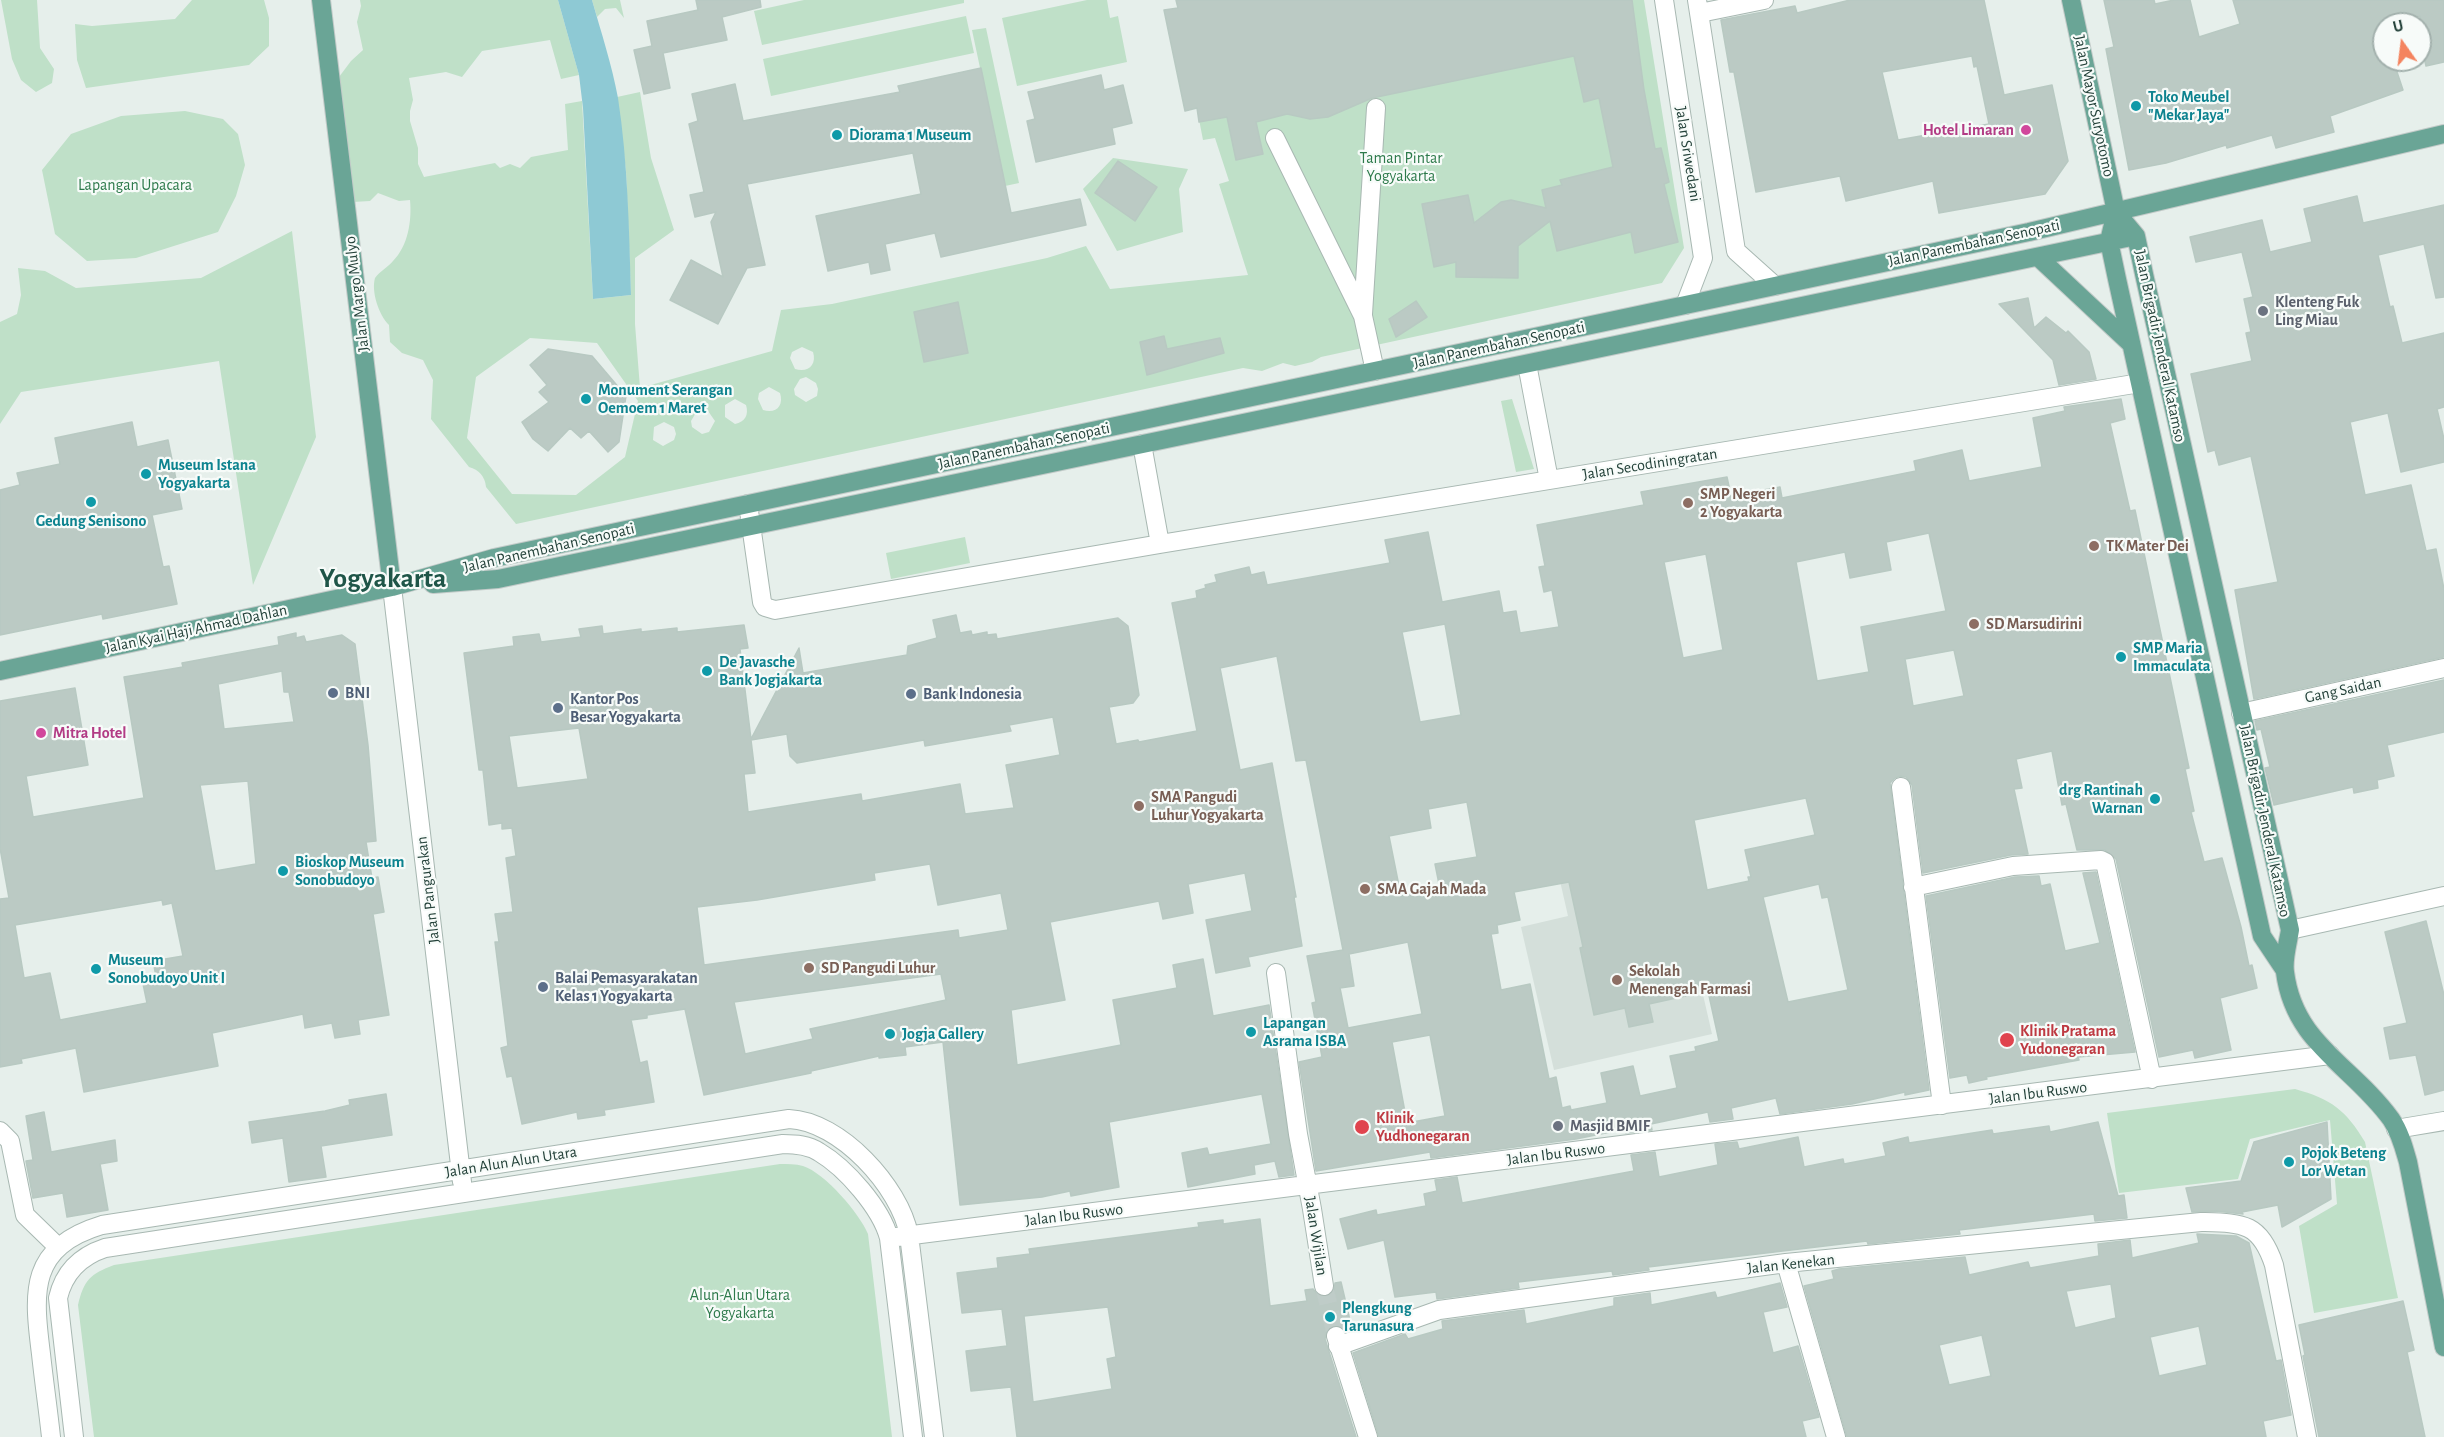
<!DOCTYPE html>
<style>
body{margin:0}
#map{position:relative;width:2444px;height:1437px;overflow:hidden;background:#e6efeb;font-family:"Alegreya Sans",sans-serif}
canvas{display:block}
.north{position:absolute;left:2372px;top:12px;width:60px;height:60px;box-sizing:border-box;background:#f7fbf9;border:2px solid #a3b1ad;border-radius:50%;rotate:346deg;font-size:16px;font-weight:700;line-height:24px;text-align:center;color:#24423a}
.north::after{content:'';display:block;margin:auto;width:21px;height:27px;background:#f4845f;clip-path:polygon(50% 0,100% 100%,50% 72%,0 100%)}
</style>
<div id="map">
<canvas width="2444" height="1437"></canvas>
<div class="north">U</div>
</div>
<script>
const ctx = document.querySelector('canvas').getContext('2d');
ctx.lineJoin = 'round';
function fill(path, color) { ctx.fillStyle = color; ctx.fill(path, 'evenodd'); }
function strokePath(path, color, width, dash) { ctx.strokeStyle = color; ctx.lineWidth = width; ctx.lineCap = dash ? 'butt' : 'round'; ctx.setLineDash(dash || []); ctx.stroke(path); }
function write(font, color, halo, rows, align = 'center') {
  ctx.font = font + ' "Alegreya Sans",sans-serif'; ctx.lineWidth = 4.5; ctx.setLineDash([]); ctx.textBaseline = 'middle'; ctx.strokeStyle = halo; ctx.fillStyle = color; for (const [text, x, y, turn = 0] of rows) {
    ctx.save(); ctx.translate(x, y); ctx.rotate((+turn || 0) * Math.PI / 180); ctx.textAlign = isNaN(turn) ? turn : align; if (halo) ctx.strokeText(text, 0, 0); ctx.fillText(text, 0, 0); ctx.restore();
  }
}
fill(new Path2D(`
 M1655 785 1712 1034 1554 1070 1521 927 1568 916 1544 811Z`), '#d4dfda');
fill(new Path2D(`
 M1 0H37L40 48 54 69 52 83 36 92 21 80 12 59Z
 M192 0H264L269 18V46L249 65 86 88 77 60 75 24 92 26 175 19Z
 M360 0H558L579 75 561 79 550 40 482 51 462 77 446 72 409 78 413 100 410 111V121L418 148V164L424 177 495 163 500 168 510 164 520 168 531 157 568 150 565 104 582 101 593 299 631 295 626 171 617 97 640 92 651 158 674 230 635 258V324L640 388 772 351 781 310 832 304 1047 258 1086 246 1110 289 1248 275 1219 184 1229 181 1215 138 1203 140 1176 0H1644L1684 248 1662 283 1321 357 1312 362 1295 366 1283 363 1262 371 1243 368 516 524 486 487C485 476 479 470 469 467L431 419 433 380 423 360 402 353 390 342 389 325C379 315 371 292 375 278 380 271 388 267 393 261 408 246 412 221 410 200L399 201 378 193 370 201 353 202 339 77 351 61 363 50 357 22 361 6ZM530 338 597 343 638 401 625 457 576 495 512 494 467 438 476 377ZM802 347 813 352C817 365 808 373 795 369L790 358 792 352ZM806 377 816 383 818 389 817 396 806 402 795 395 794 389 800 379ZM769 387 780 393C784 406 776 414 763 410L758 399 759 393ZM735 399 746 405C749 415 745 422 735 424L725 417V405ZM703 410 708 411 715 421 709 432 702 434 692 427 691 421 697 411ZM664 422 674 427 676 434 674 440 663 446 653 440 654 427Z
 M592 0H620L624 18 616 8 605 9 597 17Z
 M804 0H964V3L762 45 754 11Z
 M1087 0H1107L1110 18 1118 16 1127 62 1017 86 1002 18Z
 M966 16 974 53 771 96 763 59Z
 M986 28 1019 183 1005 186 972 30Z
 M185 111 223 119 238 134 245 165 236 196 218 232 136 258 87 261 55 234 42 170 71 134 121 116Z
 M1113 158 1188 169 1179 189 1183 232 1117 251 1083 189Z
 M292 231 316 437 253 585 219 361 21 392 0 424V322L17 314 21 295 18 268 45 271 76 288 201 278Z
 M1512 399 1534 469 1516 472 1501 401Z
 M965 537 970 563 891 579 886 553Z
 M2295 1089C2331 1099 2346 1110 2365 1142L2398 1298 2314 1313 2299 1226 2337 1204 2330 1120 2250 1139 2238 1179 2119 1193 2107 1113Z
 M780 1164C787 1164 796 1164 803 1166 825 1173 860 1214 868 1234L892 1437H94L78 1305C84 1280 90 1274 114 1265Z`), '#bfe0c8');
fill(new Path2D(`
 M558 0H592C601 32 612 65 618 98 628 163 629 229 631 295L593 299 583 108 579 75Z`), '#8ec9d4');
const building = new Path2D(`
 M696 0H760L761 7 722 17 727 40 663 53 670 88 644 94 634 50 652 46 647 21 698 10Z
 M1176 0H1632L1644 90 1655 149 1661 148 1669 182 1664 184 1678 242 1635 253 1631 232 1557 251 1550 221 1518 246V278L1456 277V262L1434 267 1422 204 1468 195 1474 223 1501 202 1511 200 1546 208 1542 190 1562 185 1560 180 1613 167 1599 98 1584 102 1574 56 1372 98 1328 117 1310 119 1287 114 1256 122 1263 154 1236 160 1227 117 1199 122 1197 108 1185 111 1164 10 1178 8Z
 M1850 0H1984L2004 95 2052 85 2068 161 2045 194 1939 213 1933 181 1846 201 1840 176 1756 192 1734 72H1730L1721 20 1795 6 1797 13ZM1972 56 1974 67 1977 66 1989 124 1898 140 1882 72Z
 M2104 0H2154L2155 4 2174 0H2190L2199 37 2240 24 2233 0H2444V62L2426 66 2420 38V16L2384 24V60H2393L2403 90 2330 116 2334 132 2276 148 2272 135 2227 148 2226 145 2166 163 2129 170 2106 49 2114 47Z
 M981 68 1011 213 1080 199 1086 225 941 257 935 233 885 244 890 270 871 274 869 262 828 271 816 216 921 194 913 153 747 184 765 265 747 268 718 324 670 300 691 260 723 277 711 222 716 212 695 217 690 195 704 192 689 124 698 121 692 94 735 84 743 121 900 92 898 86Z
 M1101 75 1104 90 1123 85 1132 123 1112 128 1115 144 1036 162 1027 121 1035 119 1028 92Z
 M1118 161 1157 187 1135 221 1095 193Z
 M2357 196 2363 223 2444 205V297L2436 298 2424 244 2378 255 2390 307 2393 306 2402 343 2444 333V407L2437 409 2444 439V462L2401 472 2388 413 2350 422 2365 495 2411 485 2426 551 2436 549 2444 589V657L2254 699 2235 590 2278 582 2251 456 2219 465 2215 450 2208 452 2191 374 2252 361 2246 333 2251 332 2244 299 2253 297 2242 252 2196 262 2190 237 2262 220 2270 252 2312 242 2304 209Z
 M2028 298 2034 328 2046 317 2066 333 2068 331 2089 352 2096 379 2059 385 2053 360 1999 304Z
 M1416 301 1427 317 1396 337 1389 319Z
 M958 302 968 353 924 362 914 312Z
 M1164 336 1167 349 1220 338 1224 353 1147 375 1140 342Z
 M548 349 592 356 626 396 619 442 608 452 589 431 581 438 570 428 548 451 533 439 522 422 549 402 539 392 547 385 530 365Z
 M2121 399 2125 419 2110 423 2130 511 2135 510 2189 768 2185 769 2194 811 2191 812 2204 862 2222 858 2241 927 2249 966 2252 965 2257 988 2220 998 2231 1050 2195 1058 2193 1050 2159 1057 2116 859 2105 850H2077L2066 804 2062 805 2052 751 2016 759 2022 788 2014 789 2028 854 2011 855 1923 873 1912 785 1906 777 1900 776 1895 778 1890 783 1929 1090 1905 1095V1092L1852 1104 1780 1114 1776 1098 1731 1108 1733 1119 1710 1122 1708 1112 1651 1124 1652 1130 1626 1133 1625 1129 1576 1139 1431 1158 1430 1152 1316 1171 1299 1062 1322 1057 1312 1003 1316 1002 1307 956 1343 950 1306 760 1296 761 1277 656 1220 668 1240 770 1272 763 1296 897H1294L1302 946 1248 957 1250 966 1216 973 1206 920 1252 911 1245 873 1188 884 1193 913 1163 919 1159 901 1050 922 1065 1000 1011 1010 1017 1065 1121 1045 1113 1000 1177 988 1173 965 1203 959 1213 1016 1269 1005 1294 1175 1279 1177 1275 1161 1254 1165 1255 1174 1188 1187 1182 1153 1207 1148 1209 1155 1271 1144 1262 1094 1109 1122 1119 1187 1071 1196 1070 1191 1042 1197 960 1205 943 1042 905 1047 906 1055 879 1058V1056L811 1071V1073L704 1095 685 1009 647 1015V1018L631 1020 640 1063 647 1061 654 1102 604 1110 605 1115 578 1119 577 1112 522 1124 512 1076 507 1077 501 1048 508 1046 495 942H499L495 914 513 912 506 858 516 856 512 828 502 829V823L489 825 483 770H479L464 653 514 646 513 637 539 634 541 642 581 637 579 629 602 626 603 634 641 629V632L677 628V632L744 625 748 648 740 649 751 739 799 648 803 673 907 655 908 646 937 638 933 620 956 615 960 633 971 631 972 635 987 632V635L996 634 997 639 1118 618 1128 626 1139 695 1133 703 1109 707 1116 744 1138 740 1139 742 1197 731 1172 603 1197 598 1196 591 1206 588 1205 585 1217 582 1215 575 1249 567 1251 575 1264 572 1267 585 1390 563 1385 540 1428 532 1442 602 1499 591 1503 613 1516 611 1520 633 1559 627 1552 590 1544 592 1539 567 1545 566 1537 525 1644 505 1641 492 1727 477 1731 496 1780 487 1782 498 1916 471 1914 461 1962 450 1969 481 2042 467 2033 418 2065 411 2064 407ZM1929 533 1946 611 1861 627 1869 672 1817 681 1796 562 1845 552 1850 578 1891 570 1886 542ZM1706 554 1723 650 1683 658 1664 562ZM1445 624 1461 715 1420 722 1402 632ZM1954 650 1964 696 1913 706 1905 659ZM1053 717 1060 755 1006 765 1014 808 965 814 960 784 862 801 861 794 748 812 744 774 755 773 751 740 787 734 790 756 797 763 924 740 925 746 1011 731 1009 725ZM579 728 588 779 517 788 509 736ZM1806 798 1815 835 1745 850 1751 877H1748L1749 881 1707 890 1694 820ZM1467 802 1477 857 1435 864 1440 889 1401 896 1389 836 1431 828 1428 809ZM930 864 938 905 1001 893 1008 930 959 938 958 930 704 965 697 907 757 900 875 880 874 873ZM1569 882 1583 947 1580 948 1594 1015 1625 1008 1629 1027 1653 1022 1649 1004 1708 991 1719 1041 1695 1047 1696 1051 1670 1056 1677 1088 1640 1096 1633 1066 1601 1073 1607 1103 1571 1110 1570 1106 1562 1108 1556 1077 1549 1079 1530 984 1501 990 1491 934 1498 933 1497 925 1520 920 1514 892ZM1819 884 1822 898 1828 897 1848 990 1788 1002 1763 897ZM1408 942 1422 1014 1348 1028 1340 988 1354 986 1349 954ZM941 974 946 1000 810 1029 813 1039 745 1054 734 1002ZM1430 1035 1445 1116 1407 1123 1392 1042Z
 M132 422 137 447 168 440 182 509 152 515 163 567 169 566 177 604 103 619 102 614 0 635V490L20 485 17 473 60 464 55 438Z
 M296 633V638L304 636 306 642 342 635 355 644 368 745 376 841 366 842 372 878 378 877 384 912 373 914 389 1015 358 1020 360 1034 335 1038 332 1023 305 1028 303 1014 212 1033 218 1066 84 1092 76 1048 21 1059 22 1063 0 1067V899L9 898 0 848V701L75 688 88 765 26 776 33 817 144 798 124 677 183 667 182 663 279 645 278 637ZM282 671 284 692H289L294 722 224 729 218 684ZM248 781 256 864 215 871 200 785ZM162 900 163 905 172 903 183 956 153 961 156 976 142 979 147 1003 60 1020 50 973 24 978 15 925Z
 M2444 680V732L2387 745 2394 776 2377 780 2378 788 2354 793 2353 787 2274 805 2265 768 2270 767 2261 729 2257 730 2255 721Z
 M2096 872 2135 1052 2078 1057 2079 1060 1986 1077 1987 1079 1969 1083 1967 1075 1950 1078 1926 896 2015 877 2039 876 2041 886 2050 884 2065 951 2100 943 2083 873Z
 M2426 921 2444 995V1090L2425 1095 2416 1055 2390 1059 2384 1028 2407 1023 2385 932Z
 M386 1094 392 1135 321 1146 326 1177 289 1182 283 1138 252 1143 249 1122 325 1111 350 1105 349 1100Z
 M44 1112 51 1152 115 1140 117 1161 100 1164 108 1210 67 1217 63 1193 33 1198 26 1161 33 1160 26 1116Z
 M2098 1122 2118 1196 2124 1195 2127 1218 2095 1221 2094 1214 1959 1230 1960 1234 1868 1244 1867 1241 1648 1267 1649 1270 1613 1275 1612 1271 1518 1282 1519 1288 1437 1299 1436 1292 1395 1297 1384 1240 1348 1249 1340 1219 1376 1210 1377 1215 1426 1206 1424 1194 1437 1191 1435 1180 1457 1177 1462 1203 1634 1171 1631 1155 1655 1152 1659 1177 1718 1165 1715 1144 1737 1142 1739 1149 1798 1137 1804 1167 1843 1159 1844 1164 1886 1156 1883 1143 1908 1137 1909 1143 1992 1130 1993 1134 2049 1126 2050 1132Z
 M2327 1122 2331 1199 2282 1227 2278 1205 2242 1212 2243 1214 2216 1211 2192 1212 2186 1188 2241 1181 2254 1142Z
 M1260 1219 1270 1306 1307 1301 1305 1290 1313 1289 1319 1296 1326 1297 1334 1291 1335 1283 1341 1282 1352 1329 1346 1331 1339 1325 1332 1326 1327 1329 1325 1339 1356 1437H1017L1011 1387 971 1391 966 1351 1007 1346 1002 1309 962 1313 957 1273 998 1268 997 1258 1030 1254 1029 1249 1199 1227 1198 1223 1223 1220V1224ZM1108 1307 1116 1357 1107 1359 1112 1389 1033 1402 1024 1316Z
 M2197 1234 2236 1236 2249 1243 2276 1361 2281 1360 2291 1415 2263 1421 2266 1437H1847L1804 1286 1834 1279 1832 1271 1839 1269 1965 1257 1969 1275 2028 1262 2030 1268 2099 1256 2098 1244 2130 1240 2132 1258 2199 1243ZM2111 1284 2116 1318 2075 1328 2066 1291ZM2199 1326 2207 1365 2159 1376 2150 1337ZM1982 1335 1991 1376 1949 1385 1939 1345Z
 M1780 1283 1787 1307 1763 1312 1773 1353 1798 1346 1819 1417 1802 1421 1806 1437H1379L1353 1353 1405 1334 1408 1339 1443 1329 1442 1321 1524 1310 1526 1324 1614 1306V1298L1650 1293 1651 1305 1715 1292 1717 1298Z
 M2403 1301 2414 1350 2407 1352 2425 1437H2319L2303 1356 2305 1355 2299 1325Z`);
fill(building, '#bbcac4');
strokePath(building, '#b8c9c2', 1.5);
strokePath(new Path2D(`
 M1324 1286 1336 1336`), '#bfccc8', 18, [18, 9]);
const minor = new Path2D(`
 M1664 0 1703 258 1685 305
 M1697 0 1736 251 1775 286
 M1700 13 1764 0
 M1275 138 1363 316 1375 371
 M1363 314 1376 108
 M1527 364 1549 480
 M1142 444 1160 544
 M748 504 762 602 765 607 775 610 1160 544 2140 383
 M392 587 462 1182
 M2241 713 2444 668
 M1901 787 1942 1105
 M1913 887 2013 866 2101 860 2105 862 2152 1079
 M2290 930 2444 896
 M1276 973 1298 1134 1312 1209 1324 1286
 M2396 1129 2444 1121
 M0 1131 10 1141 25 1215 58 1247
 M889 1238 2330 1055
 M1786 1263 1836 1437
 M1336 1336 1368 1437
 M1338 1346 1439 1310 1786 1263 2201 1222C2242 1223 2260 1222 2274 1265L2307 1437
 M51 1437C48 1409 44 1382 41 1354 33 1291 29 1247 102 1225L789 1119C840 1121 900 1187 909 1235L934 1437
 M74 1437 58 1298C64 1272 81 1256 105 1248L783 1144C796 1144 808 1145 819 1152 846 1168 881 1208 889 1238L913 1437`);
const major = new Path2D(`
 M321 0 392 587
 M2071 0 2116 212 2109 241 2117 279 2262 936 2284 969
 M2116 212 2136 236 2144 274 2290 930C2288 943 2283 959 2285 972 2294 1044 2352 1065 2391 1119 2400 1132 2404 1148 2408 1162L2444 1347
 M2038 257 2131 344
 M433 584 498 579 2136 236
 M0 671 392 587 494 558 2029 232 2444 134`);
strokePath(minor, '#a8b8b2', 20);
strokePath(major, '#c2cac8', 20);
strokePath(minor, '#fff', 18);
strokePath(major, '#6aa596', 18);
for (const [x, y, r, color] of [
 [2136,106,6,"#0f9aa8"],
 [2026,130,6,"#d1479c"],
 [837,135,6,"#0f9aa8"],
 [2263,311,6,"#6b7280"],
 [586,399,6,"#0f9aa8"],
 [146,474,6,"#0f9aa8"],
 [91,502,6,"#0f9aa8"],
 [1688,503,6,"#8d6e63"],
 [2094,546,6,"#8d6e63"],
 [1974,624,6,"#8d6e63"],
 [2121,657,6,"#0f9aa8"],
 [707,671,6,"#0f9aa8"],
 [333,693,6,"#5c6f8a"],
 [911,694,6,"#5c6f8a"],
 [558,708,6,"#5c6f8a"],
 [41,733,6,"#d1479c"],
 [2155,799,6,"#0f9aa8"],
 [1139,806,6,"#8d6e63"],
 [283,871,6,"#0f9aa8"],
 [1365,889,6,"#8d6e63"],
 [809,968,6,"#8d6e63"],
 [96,969,6,"#0f9aa8"],
 [1617,980,6,"#8d6e63"],
 [543,987,6,"#5c6f8a"],
 [1251,1032,6,"#0f9aa8"],
 [890,1034,6,"#0f9aa8"],
 [2007,1040,8,"#e0444e"],
 [1558,1126,6,"#6b7280"],
 [1362,1127,8,"#e0444e"],
 [2289,1162,6,"#0f9aa8"],
 [1330,1317,6,"#0f9aa8"]
]) { const dot = new Path2D(); dot.arc(x, y, r, 0, 2 * Math.PI); ctx.fillStyle = color; ctx.fill(dot); strokePath(dot, '#f7fbf9', 2); }
write('bold 16px', '#0d838f', '#f7fbf9', [
 ["Toko Meubel",2148,97],
 ["\"Mekar Jaya\"",2148,115],
 ["Diorama 1 Museum",849,135],
 ["Monument Serangan",598,390],
 ["Oemoem 1 Maret",598,408],
 ["Museum Istana",158,465],
 ["Yogyakarta",158,483],
 ["Gedung Senisono",91,521,"center"],
 ["SMP Maria",2133,648],
 ["Immaculata",2133,666],
 ["De Javasche",719,662],
 ["Bank Jogjakarta",719,680],
 ["drg Rantinah",2143,790,"right"],
 ["Warnan",2143,808,"right"],
 ["Bioskop Museum",295,862],
 ["Sonobudoyo",295,880],
 ["Museum",108,960],
 ["Sonobudoyo Unit I",108,978],
 ["Lapangan",1263,1023],
 ["Asrama ISBA",1263,1041],
 ["Jogja Gallery",902,1034],
 ["Pojok Beteng",2301,1153],
 ["Lor Wetan",2301,1171],
 ["Plengkung",1342,1308],
 ["Tarunasura",1342,1326]
], 'left');
write('16px', '#24423a', '#f7fbf9', [
 ["Jalan Mayor Suryotomo",2094,106,78],
 ["Jalan Sriwedani",1688,154,81],
 ["Jalan Panembahan Senopati",1974,243,-12],
 ["Jalan Margo Mulyo",357,294,-97],
 ["Jalan Panembahan Senopati",1499,345,-12],
 ["Jalan Brigadir Jenderal Katamso",2160,346,78],
 ["Jalan Panembahan Senopati",1024,446,-12],
 ["Jalan Secodiningratan",1650,464,-9],
 ["Jalan Panembahan Senopati",549,548,-13],
 ["Jalan Kyai Haji Ahmad Dahlan",196,629,-12],
 ["Gang Saidan",2343,690,-12],
 ["Jalan Brigadir Jenderal Katamso",2265,821,78],
 ["Jalan Pangurakan",428,890,-97],
 ["Jalan Ibu Ruswo",2038,1093,-7],
 ["Jalan Ibu Ruswo",1556,1154,-7],
 ["Jalan Alun Alun Utara",511,1162,-9],
 ["Jalan Ibu Ruswo",1074,1215,-7],
 ["Jalan Wijilan",1316,1236,81],
 ["Jalan Kenekan",1791,1264,-6]
]);
write('bold 16px', '#b23c85', '#f7fbf9', [
 ["Hotel Limaran",2014,130],
 ["Mitra Hotel",53,733,"left"]
], 'right');
write('16px', '#2d7a4b', '#f7fbf9', [
 ["Taman Pintar",1401,158],
 ["Yogyakarta",1401,176],
 ["Lapangan Upacara",135,185],
 ["Alun-Alun Utara",740,1295],
 ["Yogyakarta",740,1313]
]);
write('bold 16px', '#5b616d', '#f7fbf9', [
 ["Klenteng Fuk",2275,302],
 ["Ling Miau",2275,320],
 ["Masjid BMIF",1570,1126]
], 'left');
write('bold 16px', '#785e54', '#f7fbf9', [
 ["SMP Negeri",1700,494],
 ["2 Yogyakarta",1700,512],
 ["TK Mater Dei",2106,546],
 ["SD Marsudirini",1986,624],
 ["SMA Pangudi",1151,797],
 ["Luhur Yogyakarta",1151,815],
 ["SMA Gajah Mada",1377,889],
 ["SD Pangudi Luhur",821,968],
 ["Sekolah",1629,971],
 ["Menengah Farmasi",1629,989]
], 'left');
write('bold 16px', '#4e5e75', '#f7fbf9', [
 ["BNI",345,693],
 ["Bank Indonesia",923,694],
 ["Kantor Pos",570,699],
 ["Besar Yogyakarta",570,717],
 ["Balai Pemasyarakatan",555,978],
 ["Kelas 1 Yogyakarta",555,996]
], 'left');
write('bold 16px', '#be3a42', '#f7fbf9', [
 ["Klinik Pratama",2020,1031],
 ["Yudonegaran",2020,1049],
 ["Klinik",1376,1118],
 ["Yudhonegaran",1376,1136]
], 'left');
write('bold 28px', '#1f5548', '#f7fbf9', [
 ["Yogyakarta",383,579]
]);
</script>
